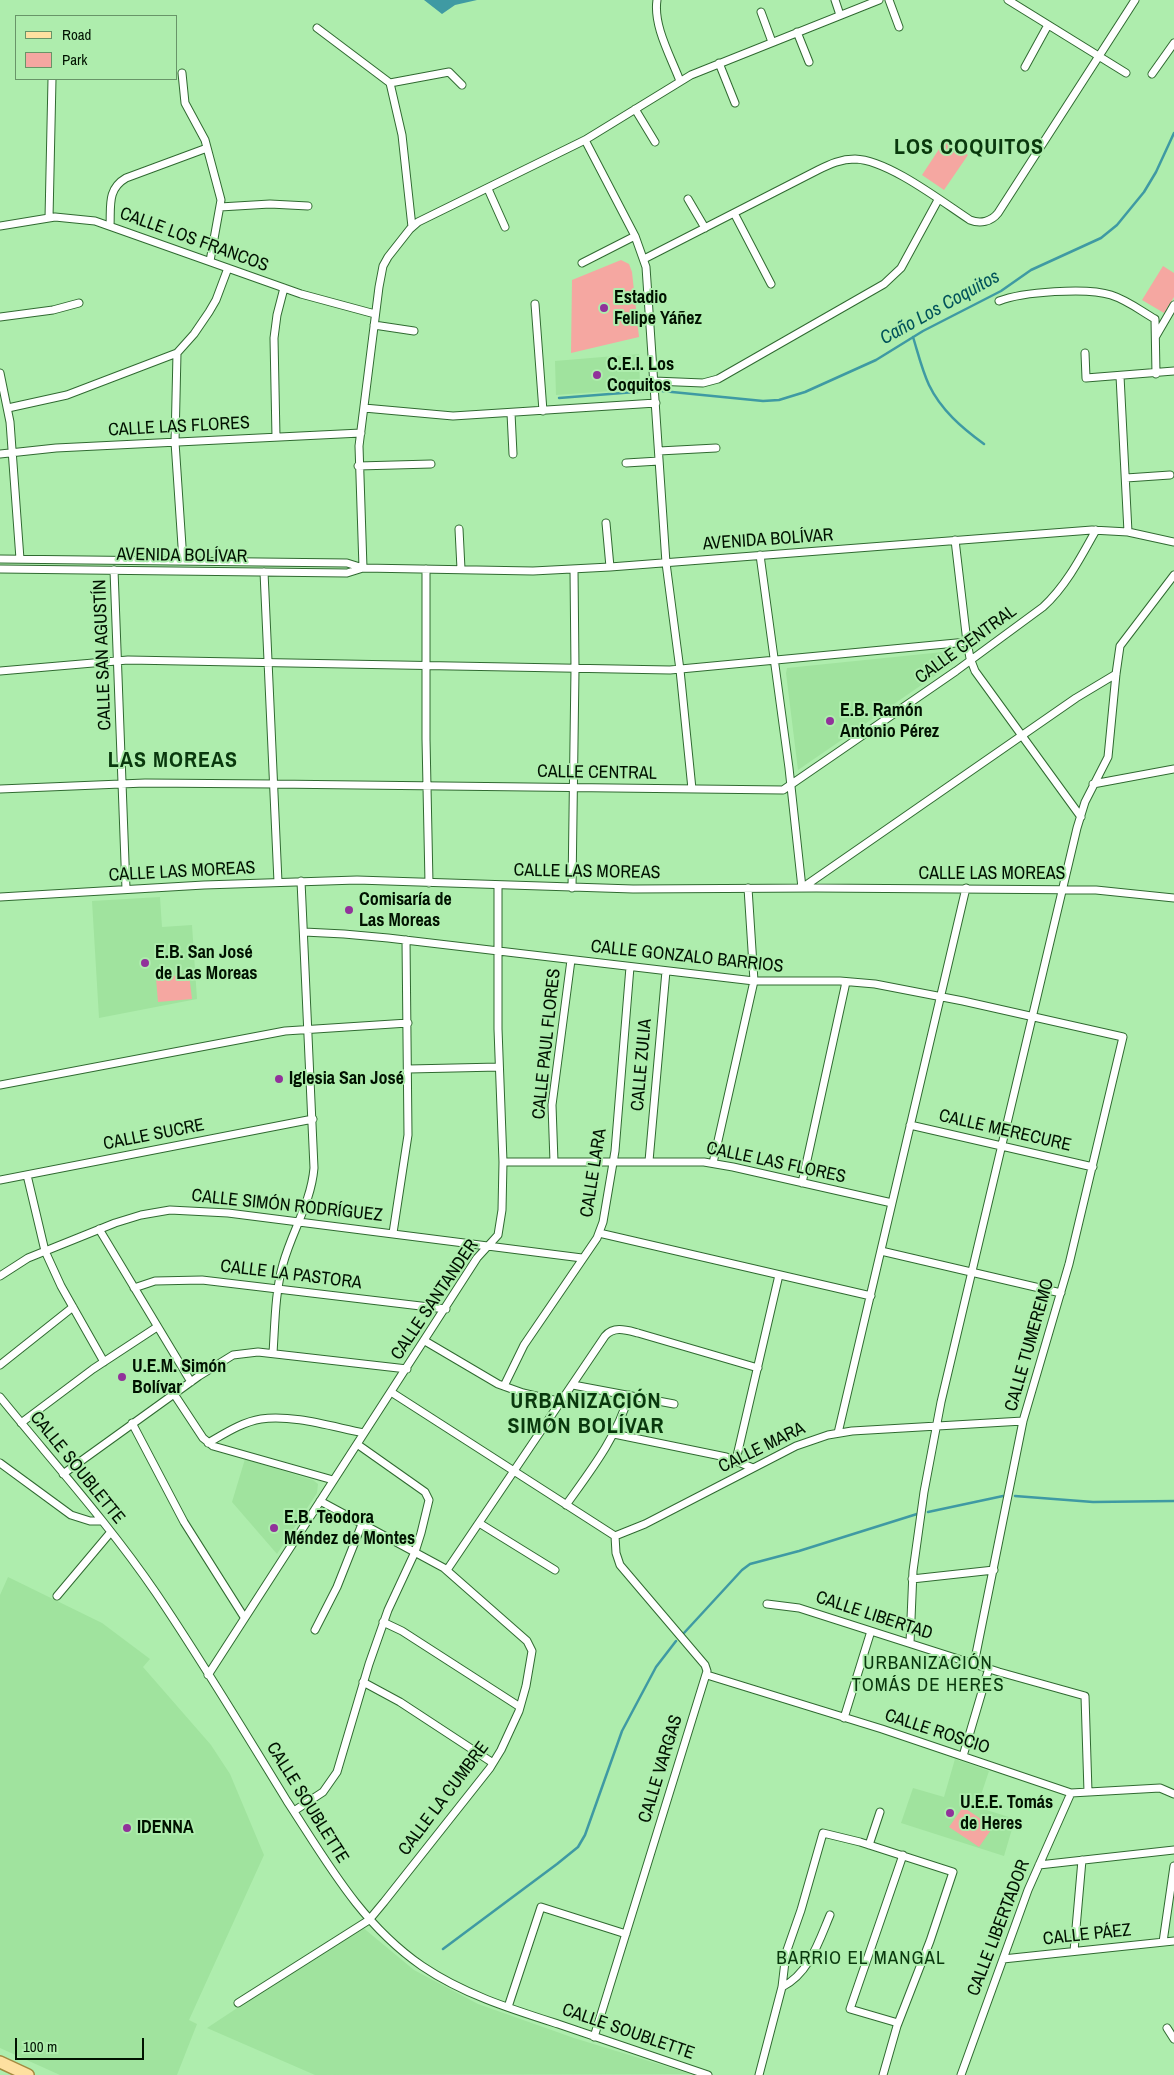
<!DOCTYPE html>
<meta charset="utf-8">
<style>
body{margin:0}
#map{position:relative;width:1174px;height:2075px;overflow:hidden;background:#aeedad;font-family:"Archivo Narrow",sans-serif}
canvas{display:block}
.legend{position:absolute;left:15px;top:15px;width:162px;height:65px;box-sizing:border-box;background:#aeedad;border:1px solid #689568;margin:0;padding:6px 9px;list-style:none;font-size:15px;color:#001200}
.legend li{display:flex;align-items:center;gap:10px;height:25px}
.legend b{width:25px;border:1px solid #689568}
.scale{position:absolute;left:15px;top:2038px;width:129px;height:22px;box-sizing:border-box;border:2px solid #001200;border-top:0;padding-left:6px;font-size:15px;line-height:18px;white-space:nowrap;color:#001200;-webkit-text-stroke:4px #aeedad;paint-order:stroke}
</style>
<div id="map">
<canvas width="1174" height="2075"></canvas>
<ul class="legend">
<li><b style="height:6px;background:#fee0a0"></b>Road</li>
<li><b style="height:14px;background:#f5a7a1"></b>Park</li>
</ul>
<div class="scale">100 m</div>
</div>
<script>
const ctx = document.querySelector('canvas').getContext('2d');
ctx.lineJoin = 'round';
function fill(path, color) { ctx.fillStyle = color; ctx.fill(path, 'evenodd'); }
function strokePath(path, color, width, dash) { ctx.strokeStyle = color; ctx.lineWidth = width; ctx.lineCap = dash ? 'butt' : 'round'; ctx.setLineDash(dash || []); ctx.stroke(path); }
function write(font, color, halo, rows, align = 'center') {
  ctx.font = font + ' "Archivo Narrow",sans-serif'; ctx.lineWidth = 4; ctx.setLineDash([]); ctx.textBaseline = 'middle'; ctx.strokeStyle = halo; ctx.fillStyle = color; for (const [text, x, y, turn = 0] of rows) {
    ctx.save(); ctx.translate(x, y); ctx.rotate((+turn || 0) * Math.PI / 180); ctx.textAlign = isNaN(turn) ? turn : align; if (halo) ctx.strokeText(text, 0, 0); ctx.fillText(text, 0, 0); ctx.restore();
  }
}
fill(new Path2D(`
 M639 354 640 389 556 395 555 361Z
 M943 652H951L954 655 955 660 952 664 798 770 786 673 787 668Z
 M160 897 162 927 192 925 197 999 99 1018 92 901Z
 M245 1459 313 1480 318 1484 317 1493 277 1554 232 1502Z
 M8 1577 102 1623 150 1659 143 1667 211 1745 230 1774 264 1855 189 2020 197 2024 177 2075H60L0 2048V1595Z
 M955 1759 989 1771 977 1807 1015 1819 1004 1856 901 1823 913 1788 944 1797Z
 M361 1926 414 1970 478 2004 574 2038 691 2074 315 2075 207 2028Z`), '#a0e39e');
fill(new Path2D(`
 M945 140 968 155 944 190 922 175Z
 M621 260 629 264 632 272 639 337 571 353 572 280Z
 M1163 266 1174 273V297L1164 313 1142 300Z
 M189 974 192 999 158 1002 156 978Z
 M963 1807 993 1827 979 1847 949 1827Z`), '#f5a7a1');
fill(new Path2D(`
 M424 0H477L455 5 442 14Z`), '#3f9aa3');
strokePath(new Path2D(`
 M913 337C918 353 922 370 929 385 941 410 962 428 984 444
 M662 391 763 401 779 400 805 392 876 360 923 331 1001 291 1031 270 1101 238 1117 225 1144 192 1156 172 1174 133
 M559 398 648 391
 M1015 1496 1093 1502 1174 1501
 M928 1512 1003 1496
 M684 1633 742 1570 750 1564 799 1551 917 1514
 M443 1949 557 1864 578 1847 585 1835 622 1731 656 1667 676 1641`), '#3f9aa3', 2.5);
const minor = new Path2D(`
 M657 0C653 26 671 57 680 81
 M835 0 840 15
 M889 0 899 27
 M1008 0 1126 73
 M761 12 772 42
 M317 28 390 83 402 135 412 227
 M797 32 809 62
 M719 63 735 103
 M1025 67 1048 25
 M182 73 185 103 205 140 221 200 210 261
 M1152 74 1174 43
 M390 83 449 72 462 85
 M635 109 655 142
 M585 140 635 236 646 267 666 563 680 670 692 789
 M488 189 505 227
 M688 199 705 228
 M220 207 270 204 308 206
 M734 213 771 284
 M49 218 52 79
 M0 226 55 217 95 221 301 294 375 314
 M110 226C111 206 107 189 126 178L207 148
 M644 259 818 170C830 164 841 159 855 159 888 160 941 201 970 220 980 224 991 222 998 213L1135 0
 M582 263 635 236
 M999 301C1022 292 1087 287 1111 295 1127 300 1141 311 1155 319L1156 374
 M535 304 543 411
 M0 317 53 310 79 303
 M374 325 414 331
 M1156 336 1174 305
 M177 353 175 442 183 561
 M1085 353 1086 378 1174 371
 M0 373 10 422 20 559
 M1120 376 1128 532
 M654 381 703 383 718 379 884 284 901 268 938 200
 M8 408 67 395 177 353 194 334 209 312 216 300 228 268
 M364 408 453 416 656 403
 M511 413 513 454
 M276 437 274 338 277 315 284 288
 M659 451 716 448
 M0 454 56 448 361 433
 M626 463 659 461
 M358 466 431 464
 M1126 478 1170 475
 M606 523 610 567
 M459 529 461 569
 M955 540 967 642 970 658 975 671 1081 817
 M760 555 789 768 802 888 1076 698 1116 674
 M0 559 347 563 363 568 533 571 610 567 1092 530 1128 532 1174 542
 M363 568 359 446 379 287 383 266 388 257 410 229 418 222 585 140 691 75 879 0
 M0 569 347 573 363 568
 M426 569V739L429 883
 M114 570 126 889
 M264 572 278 882
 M0 671 128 660 670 670 967 642
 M1093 784 1174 769
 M0 789 145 783 273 784 783 790 956 671 1043 607C1066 586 1081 557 1096 530
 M572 888 575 669 574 569
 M0 897 204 885 357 880 633 889 816 888 1096 890 1174 898
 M304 932 344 934 388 938 754 981H840L875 984 963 1001 1123 1037 1069 1264 1023 1421 974 1664
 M409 1069 499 1067
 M0 1085 285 1031 408 1023
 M910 1125 1093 1167
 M649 1161 666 971
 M503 1162H704L733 1167 892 1203
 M554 1162 552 1105 571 960
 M713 1163 754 981 748 888
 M27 1175 45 1251 61 1286 104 1362
 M0 1180 313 1119
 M802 1183 846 982
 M99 1229 191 1382
 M393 1233 408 1135 406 940
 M599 1233 871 1296
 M881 1251 1061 1293
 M0 1276 28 1258 115 1223 141 1215 170 1210 228 1213 582 1258
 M134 1288 155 1281 202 1280 446 1309
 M425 1341 498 1384 523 1393 562 1402
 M273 1353C275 1324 275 1292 283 1264 292 1231 311 1203 314 1168L301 881
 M0 1365 73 1307
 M573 1385 674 1404
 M504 1386 524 1345 597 1238 603 1222 615 1151 630 967
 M391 1392 615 1536
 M174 1394 203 1438 213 1446 333 1480
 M0 1397C52 1461 109 1524 156 1593 202 1661 244 1731 287 1801 327 1862 360 1923 422 1966 463 1994 511 2009 558 2024 608 2041 658 2058 708 2075
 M21 1423 93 1369 157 1327
 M132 1423 184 1522 244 1617
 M838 1433 966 888
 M614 1434 726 1457 753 1468
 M208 1443C224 1434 242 1422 261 1419 291 1414 333 1427 364 1433
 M736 1460 779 1275
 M0 1463 71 1515 90 1521H100
 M63 1474 199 1376 233 1355 258 1352 407 1369
 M566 1505C591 1470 617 1437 629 1395
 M479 1523 555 1570
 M615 1536 645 1524 796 1446 828 1435 852 1431 1023 1421
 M447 1570 605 1336C614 1326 626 1330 638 1333L758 1368
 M912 1579 994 1570
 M57 1596 110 1533
 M767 1604 799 1608 999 1672 1085 1696 1088 1792
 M383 1622 402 1631 520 1707
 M315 1630 337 1587 362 1524
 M910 1643 913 1571 924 1492 941 1402 1077 828 1085 802 1108 757 1116 674 1120 646 1174 575
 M208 1675 477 1258 498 1235 502 1210 503 1162 498 1029V885
 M707 1675 882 1729 1071 1793 1160 1788 1174 1794
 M363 1682 400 1702 493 1763
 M844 1718 871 1631
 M963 1756 989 1668
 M294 1811 323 1792 337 1772 369 1664 388 1610 415 1552 421 1533 429 1500 425 1492 357 1444
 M869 1845 880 1812
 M1039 1865 1174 1850
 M1163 1942 1174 1866
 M1074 1951 1082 1860
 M1003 1959 1174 1941
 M782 1987C809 1974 819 1941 830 1915
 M238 2003 369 1920 384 1902 490 1768 501 1750 519 1711 526 1686 532 1651 527 1641 444 1568 320 1501
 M508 2007 541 1907 626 1934
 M898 2023 850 2009 903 1855
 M1167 2028 1174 2039
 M594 2037 707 1671 705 1665 620 1565 616 1553 615 1536
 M759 2075 782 1987 786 1953 801 1910 823 1833 860 1842 953 1872 930 1941 897 2026 883 2075
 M961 2075 1028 1890 1071 1793`);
const primary = new Path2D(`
 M0 2062 28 2075`);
strokePath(minor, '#306a31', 9);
strokePath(primary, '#a48a3f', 14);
strokePath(minor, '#fff', 7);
strokePath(primary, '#fee0a0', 11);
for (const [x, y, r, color] of [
 [604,308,5,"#91329a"],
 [597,375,5,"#91329a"],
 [830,721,5,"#91329a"],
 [349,910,5,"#91329a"],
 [145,963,5,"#91329a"],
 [279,1079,5,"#91329a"],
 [122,1377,5,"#91329a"],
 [274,1528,5,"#91329a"],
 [950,1813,5,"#91329a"],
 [127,1828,5,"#91329a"]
]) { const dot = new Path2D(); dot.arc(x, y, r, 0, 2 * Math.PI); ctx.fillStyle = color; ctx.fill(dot); strokePath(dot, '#aeedad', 2); }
write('18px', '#001200', '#aeedad', [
 ["CALLE LOS FRANCOS",194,240,20],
 ["CALLE LAS FLORES",179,427,-3],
 ["AVENIDA BOLÍVAR",768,540,-4],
 ["AVENIDA BOLÍVAR",182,556,1],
 ["CALLE CENTRAL",966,645,-36],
 ["CALLE SAN AGUSTÍN",103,655,-92],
 ["CALLE CENTRAL",597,773,1],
 ["CALLE LAS MOREAS",182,872,-3],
 ["CALLE LAS MOREAS",587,872,1],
 ["CALLE LAS MOREAS",992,874],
 ["CALLE GONZALO BARRIOS",687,957,6],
 ["CALLE PAUL FLORES",547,1044,-84],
 ["CALLE ZULIA",642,1065,-85],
 ["CALLE MERECURE",1005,1131,13],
 ["CALLE SUCRE",154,1135,-11],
 ["CALLE LAS FLORES",776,1163,12],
 ["CALLE LARA",594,1173,-81],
 ["CALLE SIMÓN RODRÍGUEZ",287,1206,6],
 ["CALLE LA PASTORA",291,1275,7],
 ["CALLE SANTANDER",435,1300,-56],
 ["CALLE TUMEREMO",1030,1345,-74],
 ["CALLE MARA",762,1448,-26],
 ["CALLE SOUBLETTE",77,1468,51],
 ["CALLE LIBERTAD",874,1616,18],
 ["CALLE ROSCIO",937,1732,18],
 ["CALLE VARGAS",661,1769,-73],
 ["CALLE LA CUMBRE",444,1799,-53],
 ["CALLE SOUBLETTE",307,1803,58],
 ["CALLE LIBERTADOR",999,1928,-69],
 ["CALLE PÁEZ",1087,1935,-6],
 ["CALLE SOUBLETTE",628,2032,19]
]);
write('bold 18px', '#001200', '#aeedad', [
 ["Estadio",614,298],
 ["Felipe Yáñez",614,319],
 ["C.E.I. Los",607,365],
 ["Coquitos",607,386],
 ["E.B. Ramón",840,711],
 ["Antonio Pérez",840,732],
 ["Comisaría de",359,900],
 ["Las Moreas",359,921],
 ["E.B. San José",155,953],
 ["de Las Moreas",155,974],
 ["Iglesia San José",289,1079],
 ["U.E.M. Simón",132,1367],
 ["Bolívar",132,1388],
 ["E.B. Teodora",284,1518],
 ["Méndez de Montes",284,1539],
 ["U.E.E. Tomás",960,1803],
 ["de Heres",960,1824],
 ["IDENNA",137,1828]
], 'left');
write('italic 19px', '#00535a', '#aeedad', [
 ["Caño Los Coquitos",940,308,-29]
]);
ctx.letterSpacing = '1px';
write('19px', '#09380d', '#aeedad', [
 ["URBANIZACIÓN",928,1664],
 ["TOMÁS DE HERES",928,1686],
 ["BARRIO EL MANGAL",861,1959]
]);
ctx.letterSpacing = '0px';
ctx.letterSpacing = '1px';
write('bold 22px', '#09380d', '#aeedad', [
 ["LOS COQUITOS",969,148],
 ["LAS MOREAS",173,761],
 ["URBANIZACIÓN",586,1402],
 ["SIMÓN BOLÍVAR",586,1427]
]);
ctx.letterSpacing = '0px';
</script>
